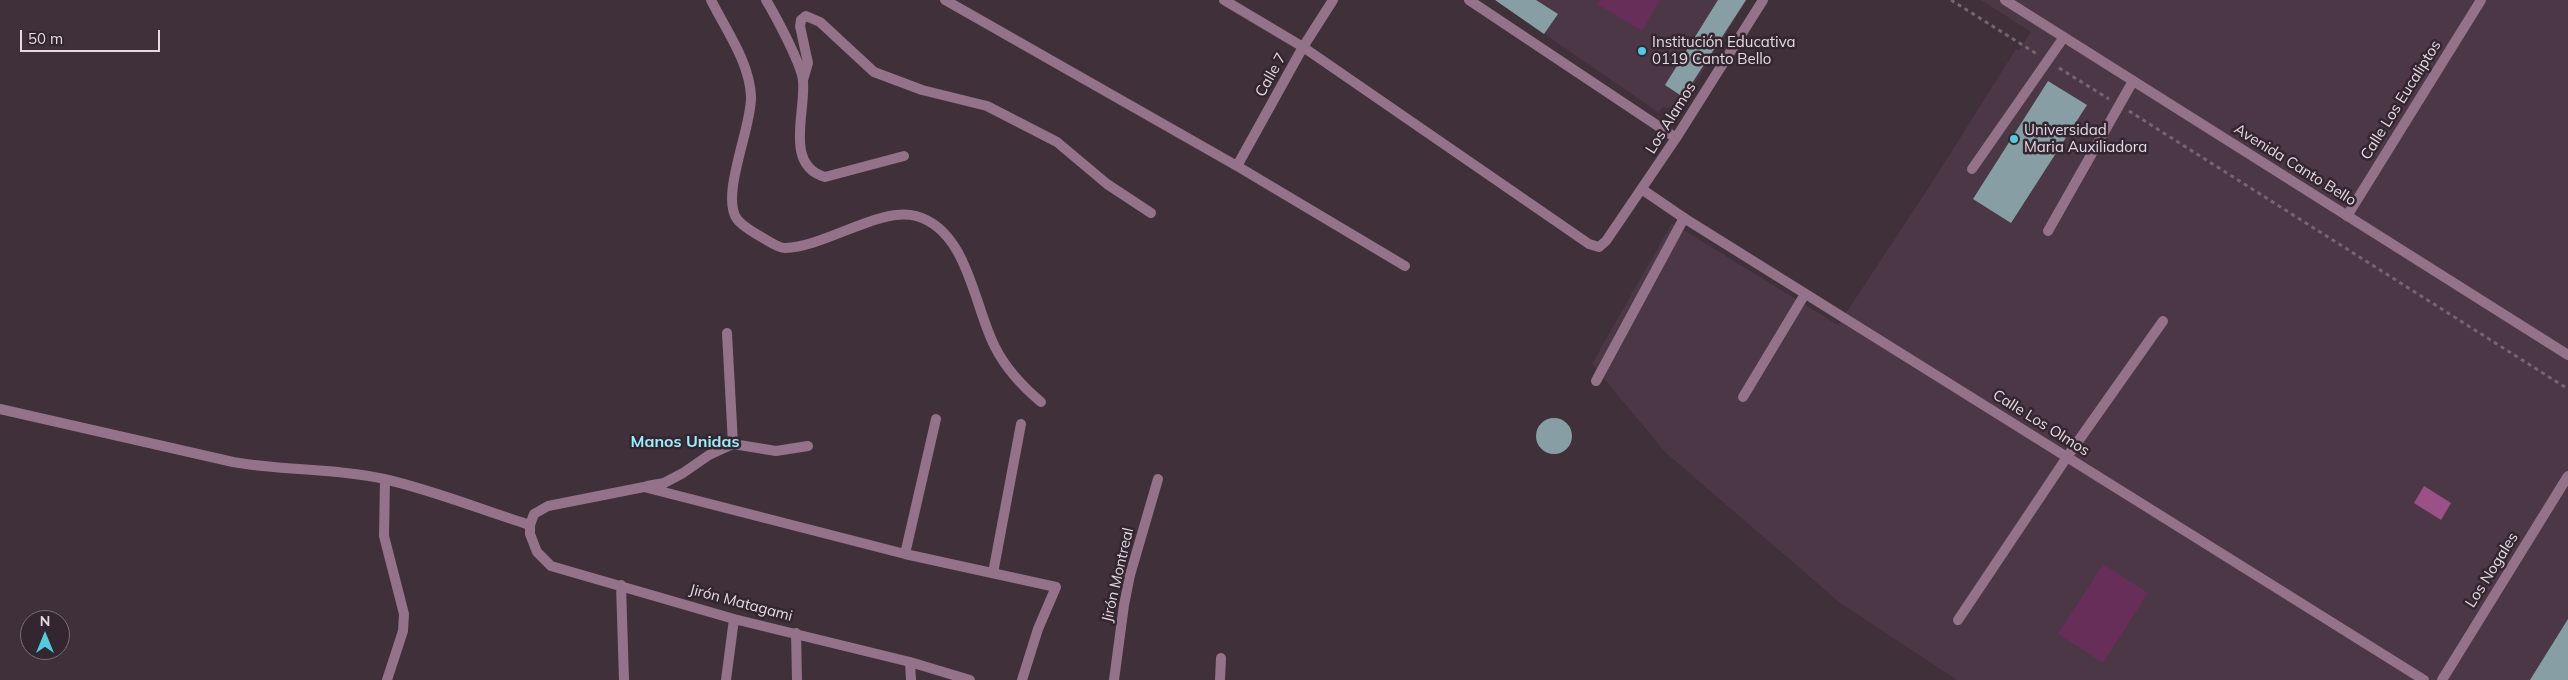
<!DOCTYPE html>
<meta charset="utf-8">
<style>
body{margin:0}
#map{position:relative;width:2568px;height:680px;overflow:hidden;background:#3f303a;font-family:Mulish,sans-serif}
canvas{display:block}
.north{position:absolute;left:20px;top:610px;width:50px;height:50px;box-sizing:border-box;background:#342630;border:1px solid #7a6e76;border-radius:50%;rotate:0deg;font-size:14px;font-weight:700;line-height:20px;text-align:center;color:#e4dae0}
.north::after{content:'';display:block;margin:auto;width:18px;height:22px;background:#55cade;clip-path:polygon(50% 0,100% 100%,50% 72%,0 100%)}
.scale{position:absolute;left:20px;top:30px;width:140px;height:22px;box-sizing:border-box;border:2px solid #e4dae0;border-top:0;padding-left:6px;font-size:15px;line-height:18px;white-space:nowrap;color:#e4dae0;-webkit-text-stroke:4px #342630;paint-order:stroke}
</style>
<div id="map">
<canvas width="2568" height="680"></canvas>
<div class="north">N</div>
<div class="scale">50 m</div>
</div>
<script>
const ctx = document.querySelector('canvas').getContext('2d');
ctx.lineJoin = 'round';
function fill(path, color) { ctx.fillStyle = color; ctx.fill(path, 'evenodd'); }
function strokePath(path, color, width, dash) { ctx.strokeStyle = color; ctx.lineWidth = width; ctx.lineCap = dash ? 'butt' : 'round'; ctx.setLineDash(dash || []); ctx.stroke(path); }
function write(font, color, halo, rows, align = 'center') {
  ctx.font = font + ' Mulish,sans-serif'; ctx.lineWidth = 5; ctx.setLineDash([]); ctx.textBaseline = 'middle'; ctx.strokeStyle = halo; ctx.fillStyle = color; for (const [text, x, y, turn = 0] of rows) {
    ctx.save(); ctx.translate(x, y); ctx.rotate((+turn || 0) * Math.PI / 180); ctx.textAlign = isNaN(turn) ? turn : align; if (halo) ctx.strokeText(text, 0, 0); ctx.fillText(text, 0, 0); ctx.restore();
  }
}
fill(new Path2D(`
 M1495 0H1747L1679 109 1663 107 1658 112Z
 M1981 0H2568V680H1957L1839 602 1665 452 1592 364 1672 223 1838 325 1933 181 2016 49 2019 50 2031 32Z`), '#4c3746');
fill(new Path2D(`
 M1600 0H1660L1642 31 1597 4Z
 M2103 564 2148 593 2103 663 2058 634Z`), '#662e58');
fill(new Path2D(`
 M2424 486 2451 503 2441 520 2414 503Z`), '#9a5187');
fill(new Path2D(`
 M1495 0H1536L1558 14 1544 34Z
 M1718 0H1746L1683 97 1665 85Z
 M2048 81 2087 105 2011 223 1973 199Z
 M1536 436a18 18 0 1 1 36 0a18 18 0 1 1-36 0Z
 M2568 619V680H2530Z`), '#879fa4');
strokePath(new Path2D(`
 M1951 0 2037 54
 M2059 68 2109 99
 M2129 111 2568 389`), '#74666f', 3, [4, 4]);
strokePath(new Path2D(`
 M1972 169 2064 37
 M2048 231 2133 81
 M1596 381 1684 218
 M1743 397 1805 294
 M1958 620 2067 457 2163 321`), '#947289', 10);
strokePath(new Path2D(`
 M711 0C726 30 750 63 751 97 752 126 720 196 737 219 743 227 756 234 765 239 770 242 779 248 785 248 825 247 881 206 916 216 968 230 974 307 995 347 1006 369 1022 386 1041 402
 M766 0C775 15 802 65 803 81 806 112 784 165 825 177L904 156
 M945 0 1237 166 1405 266
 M1224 0 1303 47 1589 244 1599 247 1606 241 1676 138 1763 0
 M1469 0 1676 138
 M803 80 808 63 800 26 801 20 806 16 820 22 874 72 922 90 987 106 1057 142 1107 184 1151 213
 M1237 166 1303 47 1333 0
 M1643 190 1684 218 2424 680
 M2347 216 2481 0
 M727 333 733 444
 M0 409 233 462C283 471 335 468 384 479 433 490 482 510 530 525
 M385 479 384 536 404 614 403 631 387 680
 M647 486 664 483 683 473 709 455 733 444 776 451 808 446
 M905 554 936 419
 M993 573 1021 424
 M621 585 624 680
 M796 633 797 680
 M910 662 911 680
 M726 680 734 619
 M970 680 910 662 734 619 551 566 537 552 530 534V525L534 514 548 506 644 487 905 554 1056 587 1038 629 1022 680
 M1114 680 1124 605 1130 575 1158 479
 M1220 680 1221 658
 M2442 680 2568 476`), '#947289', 10);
strokePath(new Path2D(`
 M2005 0 2568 355`), '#947289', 10);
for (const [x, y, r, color] of [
 [1642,51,5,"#55cade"],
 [2014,139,5,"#55cade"]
]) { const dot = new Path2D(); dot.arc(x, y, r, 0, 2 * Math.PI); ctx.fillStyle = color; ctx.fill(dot); strokePath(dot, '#342630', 2); }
write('15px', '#e4dae0', '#342630', [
 ["Institución Educativa",1652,42],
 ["0119 Canto Bello",1652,59],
 ["Universidad",2024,130],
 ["Maria Auxiliadora",2024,147]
], 'left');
write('15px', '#e4dae0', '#342630', [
 ["Calle 7",1271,75,-61],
 ["Calle Los Eucaliptos",2401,100,-58],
 ["Los Alamos",1671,118,-58],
 ["Avenida Canto Bello",2295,165,32],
 ["Calle Los Olmos",2041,423,32],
 ["Los Nogales",2492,570,-58],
 ["Jirón Montreal",1118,575,-77],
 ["Jirón Matagami",741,603,15]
]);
write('bold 16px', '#9decfb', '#342630', [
 ["Manos Unidas",685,442]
]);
</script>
